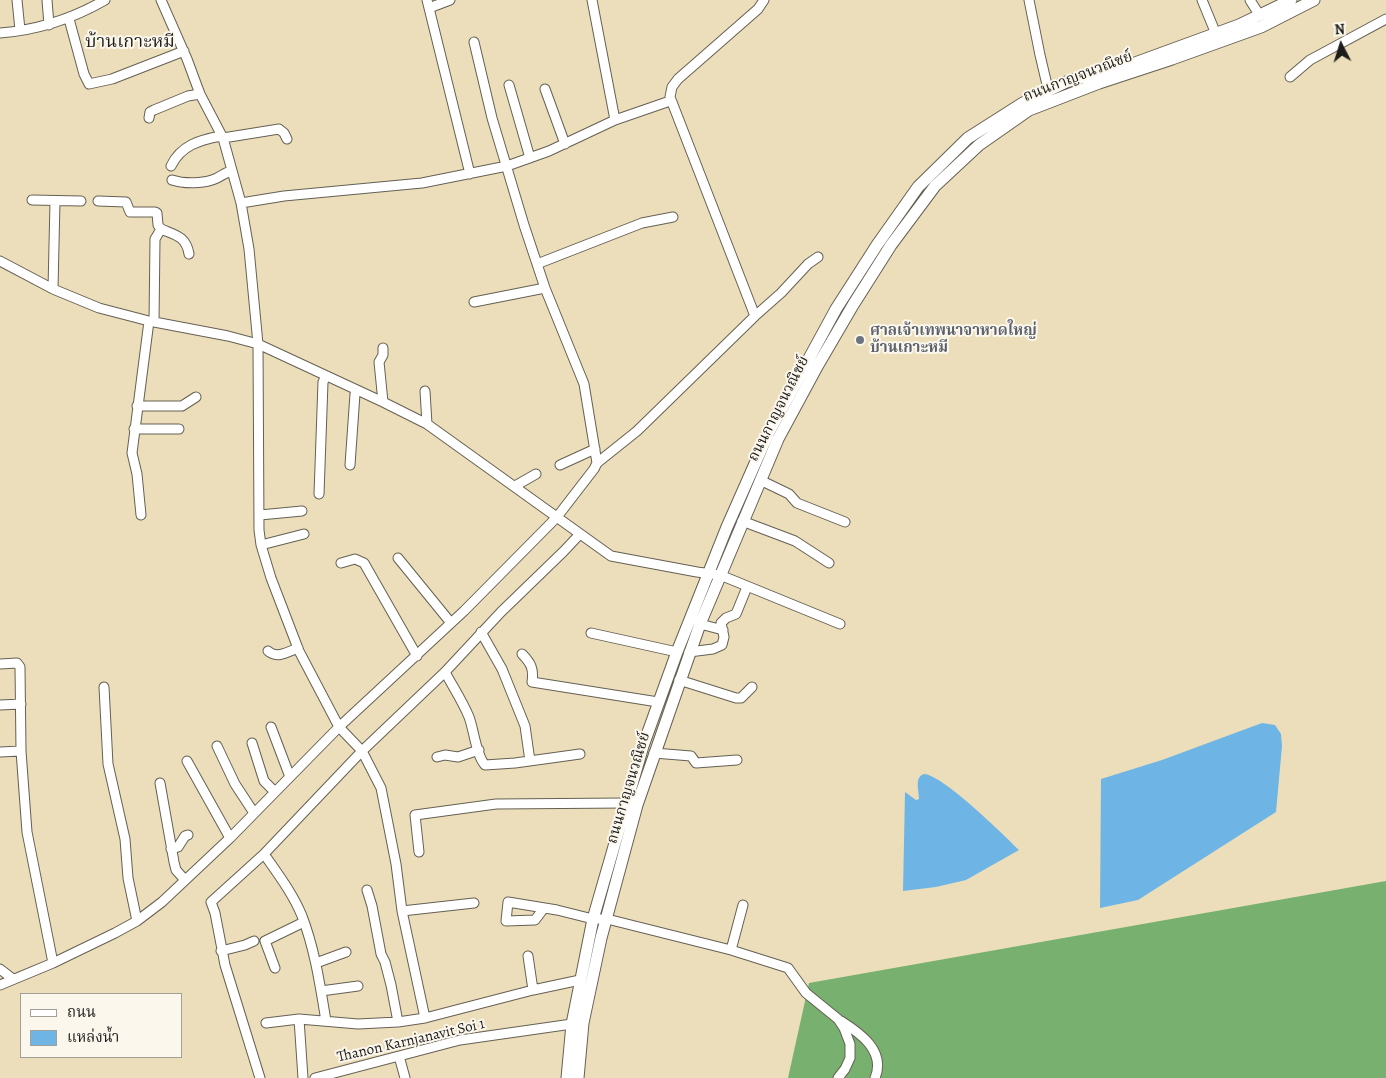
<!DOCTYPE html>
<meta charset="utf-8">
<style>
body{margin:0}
#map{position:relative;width:1386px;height:1078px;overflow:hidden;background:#ecdeba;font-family:Alegreya,"Noto Serif Thai",serif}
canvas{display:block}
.legend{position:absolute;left:20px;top:993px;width:162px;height:65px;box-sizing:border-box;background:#fbf7ec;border:1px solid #a29f99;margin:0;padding:6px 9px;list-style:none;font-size:15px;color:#1c1c1c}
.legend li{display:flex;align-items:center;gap:10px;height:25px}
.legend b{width:25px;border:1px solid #a29f99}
.north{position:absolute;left:1316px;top:20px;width:50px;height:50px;-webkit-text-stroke:4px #fbf7ec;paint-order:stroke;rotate:355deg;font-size:14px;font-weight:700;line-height:20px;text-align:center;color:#1c1c1c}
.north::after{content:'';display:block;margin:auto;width:18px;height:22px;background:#1c1c1c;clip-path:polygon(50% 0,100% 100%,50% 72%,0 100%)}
</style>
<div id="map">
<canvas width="1386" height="1078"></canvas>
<ul class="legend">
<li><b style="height:6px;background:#fff"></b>ถนน</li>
<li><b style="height:14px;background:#6eb5e5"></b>แหล่งน้ำ</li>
</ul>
<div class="north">N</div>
</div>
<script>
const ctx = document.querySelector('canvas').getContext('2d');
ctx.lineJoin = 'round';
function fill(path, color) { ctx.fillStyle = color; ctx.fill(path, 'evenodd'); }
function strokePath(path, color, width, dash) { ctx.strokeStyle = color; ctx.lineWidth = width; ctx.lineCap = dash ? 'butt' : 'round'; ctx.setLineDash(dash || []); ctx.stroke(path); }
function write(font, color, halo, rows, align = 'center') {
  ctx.font = font + ' Alegreya,"Noto Serif Thai",serif'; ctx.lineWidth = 4; ctx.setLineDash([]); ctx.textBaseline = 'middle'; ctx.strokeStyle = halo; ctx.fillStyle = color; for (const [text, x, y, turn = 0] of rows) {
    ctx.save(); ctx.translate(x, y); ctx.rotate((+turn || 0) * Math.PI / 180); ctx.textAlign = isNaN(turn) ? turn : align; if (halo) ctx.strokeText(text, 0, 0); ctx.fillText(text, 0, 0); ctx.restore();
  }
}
fill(new Path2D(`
 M1386 881V1078H788L809 983Z`), '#78b16f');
fill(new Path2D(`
 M1262 723 1275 725 1281 734 1282 746 1276 812 1138 900 1100 908 1101 779 1162 760Z
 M924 774C943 775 1004 835 1019 850L966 880 936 887 903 891 905 792 916 800 919 799C919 790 914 777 924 774Z`), '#6eb5e5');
const minor = new Path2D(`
 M17 0 20 30
 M47 0 49 25
 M161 0 187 59 200 94 223 138 241 203 249 249 258 344 259 530 261 545 271 578 299 651 339 727 362 751 381 788 396 864 402 911 425 1018
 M427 0 470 174
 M592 0 615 120
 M1029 0 1040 55 1048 89
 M1202 0 1216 34
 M1250 0 1260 16
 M429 8 450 0
 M69 19 84 74 89 84 112 79 184 51
 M0 33C38 30 72 19 105 0
 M1290 77 1310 60 1386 19
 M509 85 530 158
 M545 89 565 144
 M149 118 150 112 154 110 188 96 200 94
 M223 138 279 129 284 133 287 139
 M171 166C181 145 200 140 221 136
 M172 180C184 184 205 184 217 178 223 175 226 172 232 171
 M32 200 81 201
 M98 201 126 202 130 212H155L157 213 158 225 161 229 155 239 154 322
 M241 203 284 196 422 183 507 166 549 151 615 120 670 101
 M161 229C175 235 186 236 189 254
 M0 261 53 289 99 308 149 321 228 336 258 344 383 402 427 424 611 556 697 572 720 575 840 624
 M537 264 642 223 673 217
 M53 289 55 201
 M474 302 545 288
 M755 316 670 97 672 87 678 79 758 9 764 0
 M383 348V355L379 362 383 402
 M425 391 427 424
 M137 406H182L196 397
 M134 429H179
 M597 463 637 431 755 316 781 293 808 264 818 257
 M350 465 355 394 356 390
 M560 465 595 449
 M760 480 789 494 797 503 845 522
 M515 486 536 474
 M319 494 323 382 326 376
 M141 515 137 474 132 453 149 321
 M260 515 302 511
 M742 521 795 541 829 563
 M261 545 304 534
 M398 558 451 623
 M341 563 355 559 364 563 417 656
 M700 624 723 630
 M481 632 502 669 525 726 530 761
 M591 633 677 652
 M268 651C277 659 288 652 298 648
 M689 652 713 649 722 645 724 637 721 623 726 618 736 614 747 587
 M522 654C531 663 534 669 532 682L658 702
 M0 664 17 663 20 667 21 751 27 832 53 963
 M445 672C453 687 463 702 469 717 474 730 476 755 485 765L515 763 580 754
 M679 680 736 698H741L752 687
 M104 687 108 764 125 839 128 878 137 921
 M0 705 21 704
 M271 727 290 777
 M252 743 264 781 275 792
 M217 746 235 784 254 813
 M0 752 21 751
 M654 753 691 756 696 763 737 760
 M437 757 445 755 458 757 479 750
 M187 761 230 838
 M160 783 174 862 176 870 185 880
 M171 849 178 847 185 836 188 835
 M419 852 415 815 496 804 626 803
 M264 854C278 874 293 894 302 916 315 950 320 985 326 1021
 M367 890 372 906 381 954 385 962 391 985 398 1022
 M544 908 535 920 506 921 508 902 557 910 593 919H607L731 950 788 968 806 993 838 1019 844 1028 850 1044V1058L845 1069 838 1078
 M402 911 474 903
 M731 950 743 905
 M221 951 245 945 254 941
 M528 956 533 990
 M316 963 346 952
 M275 968 265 941 304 922
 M0 969 13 979
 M0 985 53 963 115 933 137 921 162 902 230 838 339 727 464 611 557 517 594 469 597 463 584 384 545 288 524 225 492 118 474 42
 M321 991 358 986
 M841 1021C860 1033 886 1051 875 1078
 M266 1023 299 1019
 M399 1056 405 1078
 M260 1078 225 965 215 913 211 902 264 854 362 751 445 672 501 612 564 551 579 535
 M303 1078 299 1019 358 1024 398 1022 425 1018 533 990 580 980
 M315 1078 460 1040 572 1024`);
const major = new Path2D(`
 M567 1078 572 1024 593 919 643 746 677 652 727 527 769 432 836 309 877 245 918 187 968 138 1023 103 1066 82 1135 63 1239 25 1291 0
 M578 1078 583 1023 601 938 637 805 700 624 778 439 818 365 853 305 891 245 935 186 979 145 1029 110 1099 83 1172 59 1261 27 1314 0`);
strokePath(minor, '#656053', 11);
strokePath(major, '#656053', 13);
strokePath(minor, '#fff', 9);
strokePath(major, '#fff', 11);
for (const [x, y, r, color] of [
 [860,340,5,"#6b7280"]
]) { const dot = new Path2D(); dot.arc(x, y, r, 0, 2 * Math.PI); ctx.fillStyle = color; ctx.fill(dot); strokePath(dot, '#fbf7ec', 2); }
write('15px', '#1c1c1c', '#fbf7ec', [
 ["ถนนกาญจนวณิชย์",1078,77,-21],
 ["ถนนกาญจนวณิชย์",779,409,-63],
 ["ถนนกาญจนวณิชย์",629,788,-73],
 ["Thanon Karnjanavit Soi 1",411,1041,-13]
]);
write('bold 15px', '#5b616d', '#fbf7ec', [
 ["ศาลเจ้าเทพนาจาหาดใหญ่",870,331],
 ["บ้านเกาะหมี",870,348]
], 'left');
write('18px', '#1c1c1c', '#fbf7ec', [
 ["บ้านเกาะหมี",130,43]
]);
</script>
